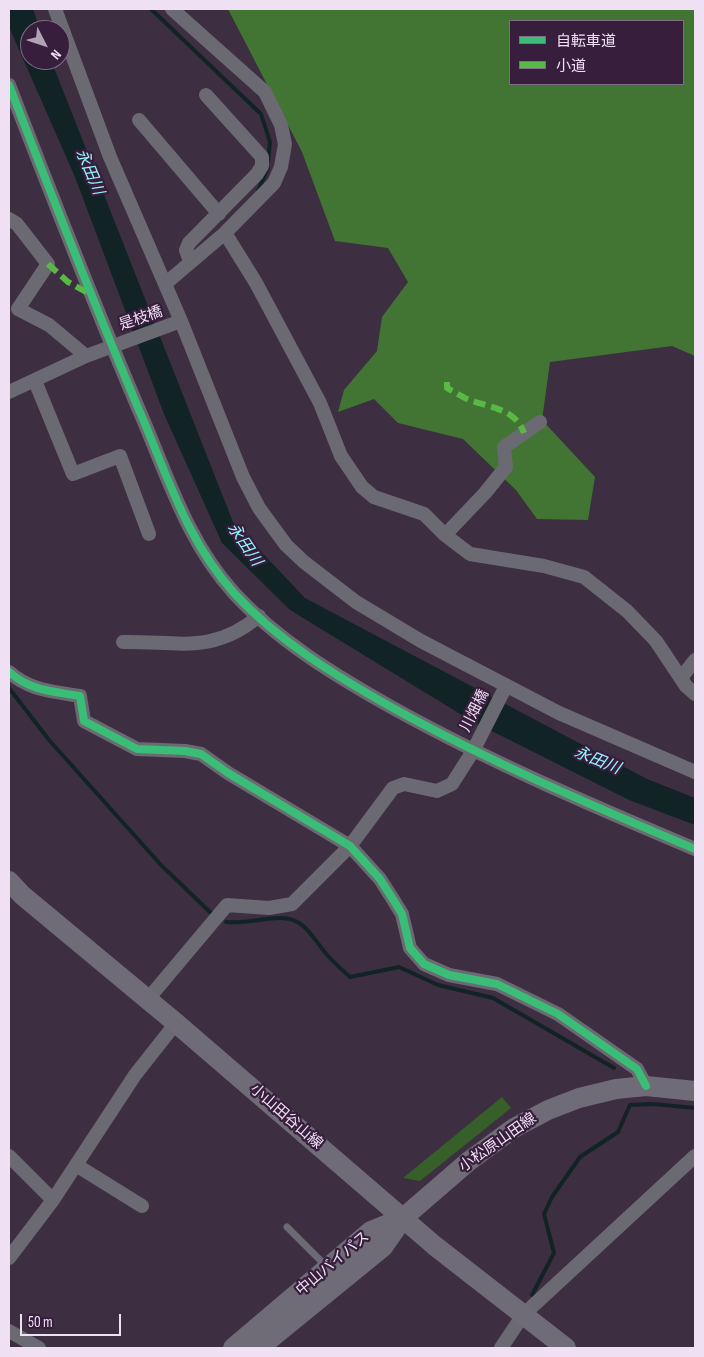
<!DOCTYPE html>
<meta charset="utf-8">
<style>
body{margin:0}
#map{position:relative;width:704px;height:1357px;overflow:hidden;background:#3d2f41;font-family:"Sofia Sans Condensed","Noto Sans JP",sans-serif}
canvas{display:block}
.frame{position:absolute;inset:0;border:10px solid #f0e0f4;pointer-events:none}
.legend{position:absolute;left:509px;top:20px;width:175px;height:65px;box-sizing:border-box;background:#371e3d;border:1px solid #816c86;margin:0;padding:6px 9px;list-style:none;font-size:15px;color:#f0e0f4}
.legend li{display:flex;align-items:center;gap:10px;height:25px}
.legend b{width:25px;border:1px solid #816c86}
.north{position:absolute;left:20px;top:20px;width:50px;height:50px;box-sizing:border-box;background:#371e3d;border:1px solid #816c86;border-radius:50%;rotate:131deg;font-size:14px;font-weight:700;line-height:20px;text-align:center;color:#f0e0f4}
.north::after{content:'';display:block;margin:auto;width:18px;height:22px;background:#b1a2b5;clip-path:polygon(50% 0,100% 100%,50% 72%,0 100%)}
.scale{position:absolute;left:20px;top:1314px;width:101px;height:22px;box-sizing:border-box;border:2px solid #f0e0f4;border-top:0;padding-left:6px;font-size:15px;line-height:18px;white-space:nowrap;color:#f0e0f4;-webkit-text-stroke:4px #371e3d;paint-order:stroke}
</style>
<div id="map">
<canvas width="704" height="1357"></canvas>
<div class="frame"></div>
<ul class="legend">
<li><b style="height:6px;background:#3abd76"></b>自転車道</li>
<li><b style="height:6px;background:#58b947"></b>小道</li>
</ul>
<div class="north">N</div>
<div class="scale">50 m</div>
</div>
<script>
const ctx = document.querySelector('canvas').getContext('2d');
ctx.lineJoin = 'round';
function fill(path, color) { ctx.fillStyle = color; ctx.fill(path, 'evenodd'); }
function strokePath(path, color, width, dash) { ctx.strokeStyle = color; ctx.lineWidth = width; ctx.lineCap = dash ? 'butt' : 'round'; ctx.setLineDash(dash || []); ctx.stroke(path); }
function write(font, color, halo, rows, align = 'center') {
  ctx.font = font + ' "Sofia Sans Condensed","Noto Sans JP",sans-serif'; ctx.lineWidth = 4.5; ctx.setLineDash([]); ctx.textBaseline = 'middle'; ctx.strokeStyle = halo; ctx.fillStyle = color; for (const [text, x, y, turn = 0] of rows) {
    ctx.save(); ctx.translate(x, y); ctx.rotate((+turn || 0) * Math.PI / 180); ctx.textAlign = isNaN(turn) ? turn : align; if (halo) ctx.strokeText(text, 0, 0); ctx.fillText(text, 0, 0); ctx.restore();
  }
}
fill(new Path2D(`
 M502 1097 511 1108 420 1181 403 1178Z`), '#365f29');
fill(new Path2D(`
 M228 9H695V356L672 346 550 362 542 420 595 477 588 520 537 519 516 490 463 439 398 423 374 399 338 412 344 390 377 351 382 317 408 282 388 248 335 241 302 152ZM510 21H683V84H510Z`), '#427533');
fill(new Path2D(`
 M9 9H33L40 30H30V60H51L233 522 305 598 647 779 695 798V825L629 800 470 720 290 610 222 543 164 414 75 177 9 27Z`), '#122326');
strokePath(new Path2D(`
 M151 9 261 114 270 142 268 161
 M258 191 268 168
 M9 688 49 740 161 865 211 913
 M226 922C244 924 262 918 281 918 307 918 314 942 330 958 336 965 344 971 350 977L399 967 438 985 493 998 614 1068
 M532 1295 554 1253 544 1214 552 1197 580 1157 618 1132 630 1105 653 1104 695 1108`), '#122326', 4);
strokePath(new Path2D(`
 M287 1227 327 1267`), '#6b6a73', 7);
strokePath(new Path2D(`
 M55 9 110 157 181 321 243 477 259 508 286 545 304 562 356 602 421 641 559 713 695 772
 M9 85C51 194 93 302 139 410 167 474 186 540 234 593 278 641 336 676 393 708 490 762 593 806 695 849
 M139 120 219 214
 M9 219 17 224 48 264 18 309 49 325 86 356
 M225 233 256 283 320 403 341 456 362 487 374 497 424 514 445 535 470 554 544 566 584 577 627 611 656 641 686 686 695 694
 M190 261 186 250 189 243 257 174 262 166V157L206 95
 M165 284 225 233 274 183 281 167 285 144 281 125 265 92 172 9
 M35 381 73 474 120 456 149 534
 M9 392 86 356 181 321
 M445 535 485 493 506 467 504 447 540 422
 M123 642C177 641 213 655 259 616
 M9 672C31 691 51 691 80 696L84 721 137 749 185 751 201 754 228 773 350 846 380 879 394 901 402 914 410 948 424 964 449 975 497 984 558 1014 637 1069 646 1086
 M681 678 695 660
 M148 999 227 905 269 908 292 904 350 846 393 788 404 784 437 791 452 784 473 751 506 686
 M9 1156 53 1200
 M76 1165 142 1206
 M9 1258 53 1200 135 1075 176 1023
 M9 1331 39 1348
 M501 1348 523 1315 695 1156`), '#6b6a73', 14);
strokePath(new Path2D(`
 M9 881 22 895 176 1023 435 1246 566 1348
 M233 1348 371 1231 403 1218
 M259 1348 383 1247 403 1218 469 1161 514 1128 548 1110 579 1098 616 1089 646 1086 695 1091`), '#6f6b77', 20);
strokePath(new Path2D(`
 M48 264 68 282 90 294
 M447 382V388C453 391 459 395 465 398 487 408 515 407 524 433`), '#58b947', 6, [12, 6]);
strokePath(new Path2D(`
 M9 85C51 194 93 302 139 410 167 474 186 540 234 593 278 641 336 676 393 708 490 762 593 806 695 849
 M9 672C31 691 51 691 80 696L84 721 137 749 185 751 201 754 228 773 350 846 380 879 394 901 402 914 410 948 424 964 449 975 497 984 558 1014 637 1069 646 1086`), '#3abd76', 8);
write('15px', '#f0e0f4', '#371e3d', [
 ["是枝橋",141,319,-19],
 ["川畑橋",475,711,-63],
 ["小山田谷山線",286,1117,41],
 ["小松原山田線",498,1143,-35],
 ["中山バイパス",333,1264,-40]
]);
write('italic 16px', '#92f8fd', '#371e3d', [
 ["永田川",89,172,67],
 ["永田川",244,545,56],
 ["永田川",597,761,22]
]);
</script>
